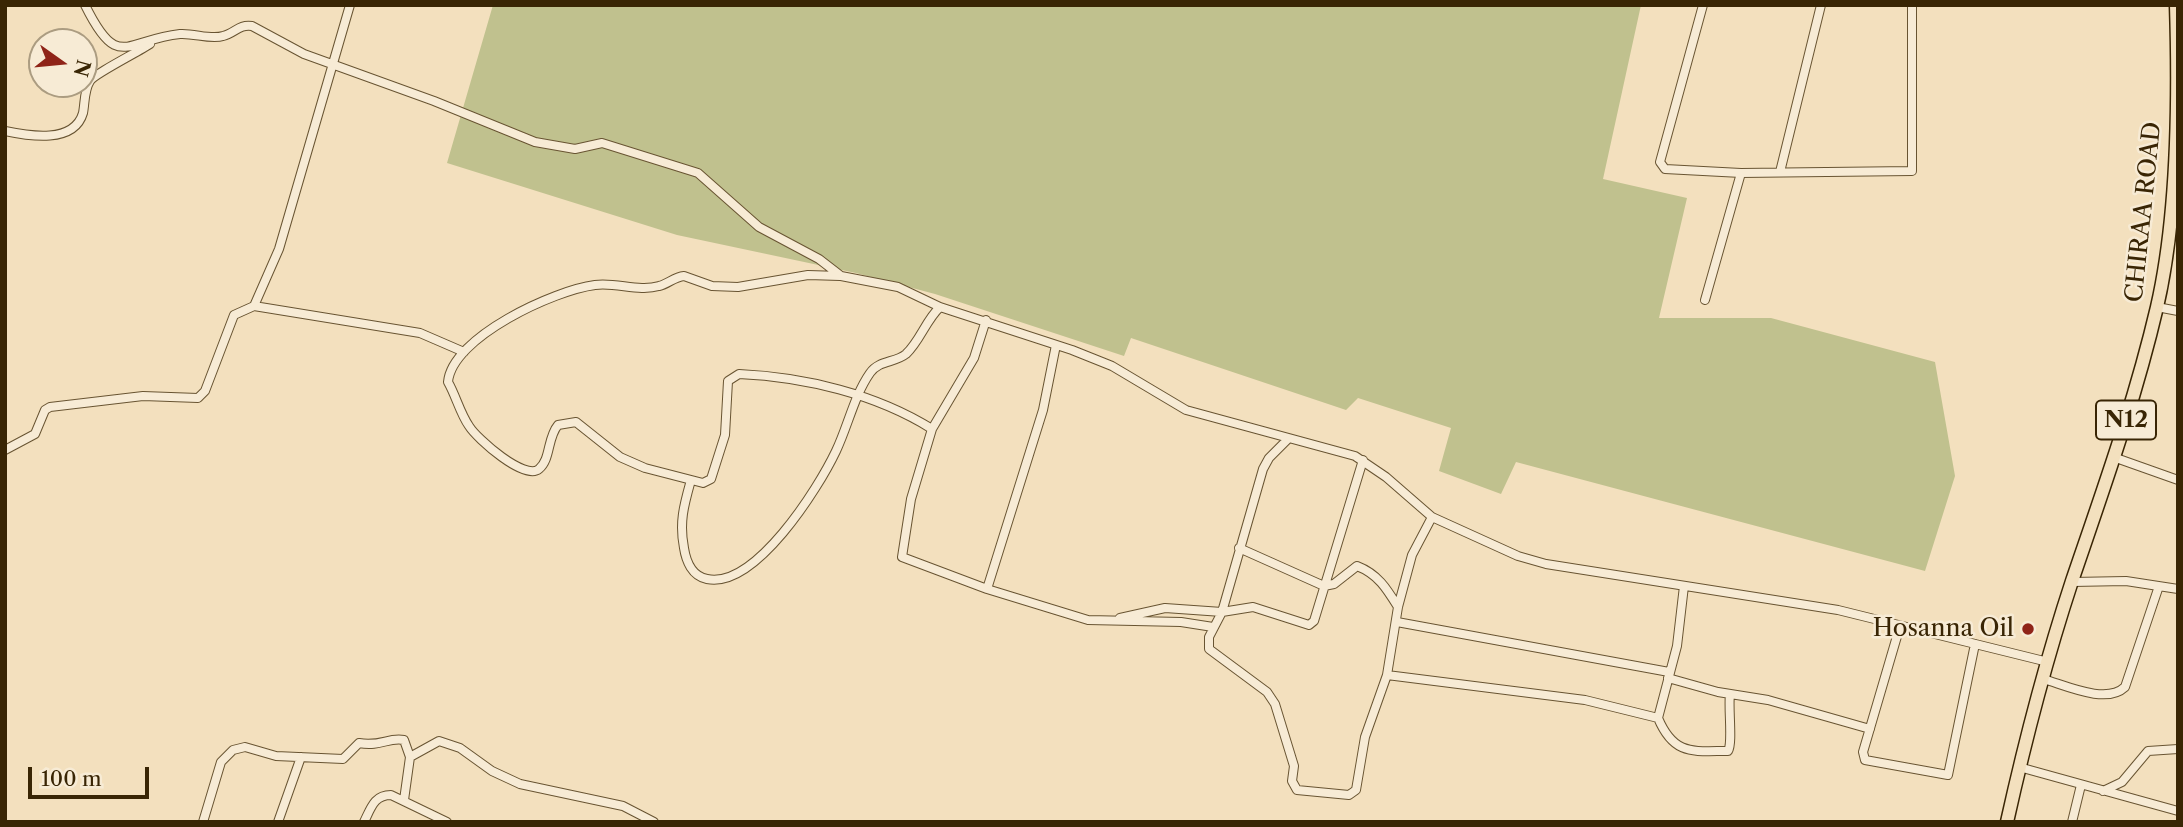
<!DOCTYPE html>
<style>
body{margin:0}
#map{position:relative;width:2183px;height:827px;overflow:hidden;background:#f3e0be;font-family:"Libre Caslon Text",serif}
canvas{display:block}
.frame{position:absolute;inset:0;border:7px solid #392504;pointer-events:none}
.north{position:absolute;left:28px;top:28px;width:70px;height:70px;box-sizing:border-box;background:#f7ebd5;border:2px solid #ab9c81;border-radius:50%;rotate:105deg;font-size:19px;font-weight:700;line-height:28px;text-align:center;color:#392504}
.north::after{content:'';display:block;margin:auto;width:24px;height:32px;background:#8f2418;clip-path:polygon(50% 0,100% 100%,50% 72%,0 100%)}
.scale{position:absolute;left:28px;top:767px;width:121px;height:32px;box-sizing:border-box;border:4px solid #392504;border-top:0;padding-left:9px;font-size:21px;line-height:24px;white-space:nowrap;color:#392504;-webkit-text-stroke:5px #f7ebd5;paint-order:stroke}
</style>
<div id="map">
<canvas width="2183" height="827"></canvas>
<div class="frame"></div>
<div class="north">N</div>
<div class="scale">100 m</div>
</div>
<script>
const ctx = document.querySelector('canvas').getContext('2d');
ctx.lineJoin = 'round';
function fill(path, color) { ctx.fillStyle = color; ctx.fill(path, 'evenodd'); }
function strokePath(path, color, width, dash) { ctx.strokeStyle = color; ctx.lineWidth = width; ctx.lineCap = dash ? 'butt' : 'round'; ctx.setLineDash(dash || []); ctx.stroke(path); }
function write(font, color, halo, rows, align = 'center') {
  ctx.font = font + ' "Libre Caslon Text",serif'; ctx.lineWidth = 5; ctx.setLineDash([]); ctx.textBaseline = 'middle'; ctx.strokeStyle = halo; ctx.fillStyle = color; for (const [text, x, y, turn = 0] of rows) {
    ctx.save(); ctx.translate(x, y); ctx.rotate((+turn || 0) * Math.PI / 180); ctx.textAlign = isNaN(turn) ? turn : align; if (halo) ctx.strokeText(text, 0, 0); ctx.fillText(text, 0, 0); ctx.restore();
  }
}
fill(new Path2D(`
 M493 5H1641L1603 179 1687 198 1659 318H1771L1935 362 1955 476 1925 571 1516 462 1501 494 1439 471 1451 428 1358 398 1346 410 1131 338 1124 356 935 294 856 273 677 235 447 163Z`), '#c0c18e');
const minor = new Path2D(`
 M85 5C118 72 125 40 180 34 194 33 211 40 223 36 235 33 239 24 252 26L304 54 434 101 535 142 575 149 602 143 698 173 759 227 819 259 841 276 898 287 940 307 1072 350 1112 366 1186 410 1355 456 1386 477 1432 517 1518 556 1546 564 1838 610 2048 662
 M1703 5 1660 162 1665 169 1741 173 1912 171V5
 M5 131C29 136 74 144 83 113 85 103 84 90 90 81 94 74 138 52 150 44
 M1780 172 1821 5
 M840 276 808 275 738 287 712 286 684 276C674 277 668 284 659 286 639 292 616 282 595 285 555 290 452 337 448 382 456 396 460 413 469 426 477 439 525 481 539 469 551 459 547 438 558 425L576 422 620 457 645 468 703 483 711 479 725 435 728 381 739 374C805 377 876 394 932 429
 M1705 300 1741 173
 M254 306 279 249 350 5
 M2157 307 2178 311
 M986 320 974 358 932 429 911 499 902 557 987 589 1088 620 1181 622 1213 627
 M1288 439 1269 458 1263 469 1222 612 1209 637V649L1267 692 1275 704 1294 766 1292 781 1297 790 1349 795 1356 790 1365 737 1387 675 1398 607 1412 555 1432 517
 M5 450 35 434 45 410 50 407 143 396 198 398 205 391 234 315 254 306 420 333 464 352
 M2116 458 2178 480
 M691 480C684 505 679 522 684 548 686 561 692 576 707 579 755 589 818 489 836 451 848 426 854 396 870 373 879 360 895 363 906 354 920 341 926 320 940 307
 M1239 548 1324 586 1334 584 1357 566C1378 574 1387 589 1398 607
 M2072 582 2126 581 2178 589
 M1684 586 1677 646 1658 718C1674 756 1693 751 1728 751 1733 743 1728 708 1730 694
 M987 589 1043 410 1056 345
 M1120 618 1165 608 1222 612 1253 607 1309 625 1314 621 1363 460
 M1397 622 1669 672
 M1900 626 1863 752 1865 760 1948 775 1975 644
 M1387 675 1585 700 1658 718
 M1668 678 1718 692 1768 700 1870 729
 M2043 679C2065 685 2106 705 2125 687L2159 586
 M410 757 439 741 460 748 492 771 520 784 623 806 654 822
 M2019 767 2178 811
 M2103 791 2122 782 2148 751 2178 749
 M203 822 221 762 233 750 245 747 276 756 343 759 359 743C381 747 388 737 404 740L410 757 404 800
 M278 822 301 757
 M364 822C371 808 374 795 391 795L447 822
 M2072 822 2081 785`);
const highway = new Path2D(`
 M2007 822C2025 741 2046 660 2072 581 2103 490 2135 401 2157 307 2178 216 2179 99 2176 5`);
strokePath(minor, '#685432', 10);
strokePath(highway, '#392504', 15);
strokePath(minor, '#f7ebd5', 8);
strokePath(highway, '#f3e0be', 12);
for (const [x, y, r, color] of [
 [2028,629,7,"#8f2418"]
]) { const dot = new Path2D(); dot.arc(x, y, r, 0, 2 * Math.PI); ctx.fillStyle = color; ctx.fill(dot); strokePath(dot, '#f7ebd5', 2.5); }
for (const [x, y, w] of [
 [2126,420,60]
]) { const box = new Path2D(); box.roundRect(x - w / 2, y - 19.5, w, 39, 5); ctx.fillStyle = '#f7ebd5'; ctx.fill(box); strokePath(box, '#392504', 2); }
write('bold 23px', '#392504', null, [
 ["N12",2126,420]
]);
write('24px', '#392504', '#f7ebd5', [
 ["CHIRAA ROAD",2144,212,-84]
]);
write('24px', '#392504', '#f7ebd5', [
 ["Hosanna Oil",2014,629]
], 'right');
</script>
